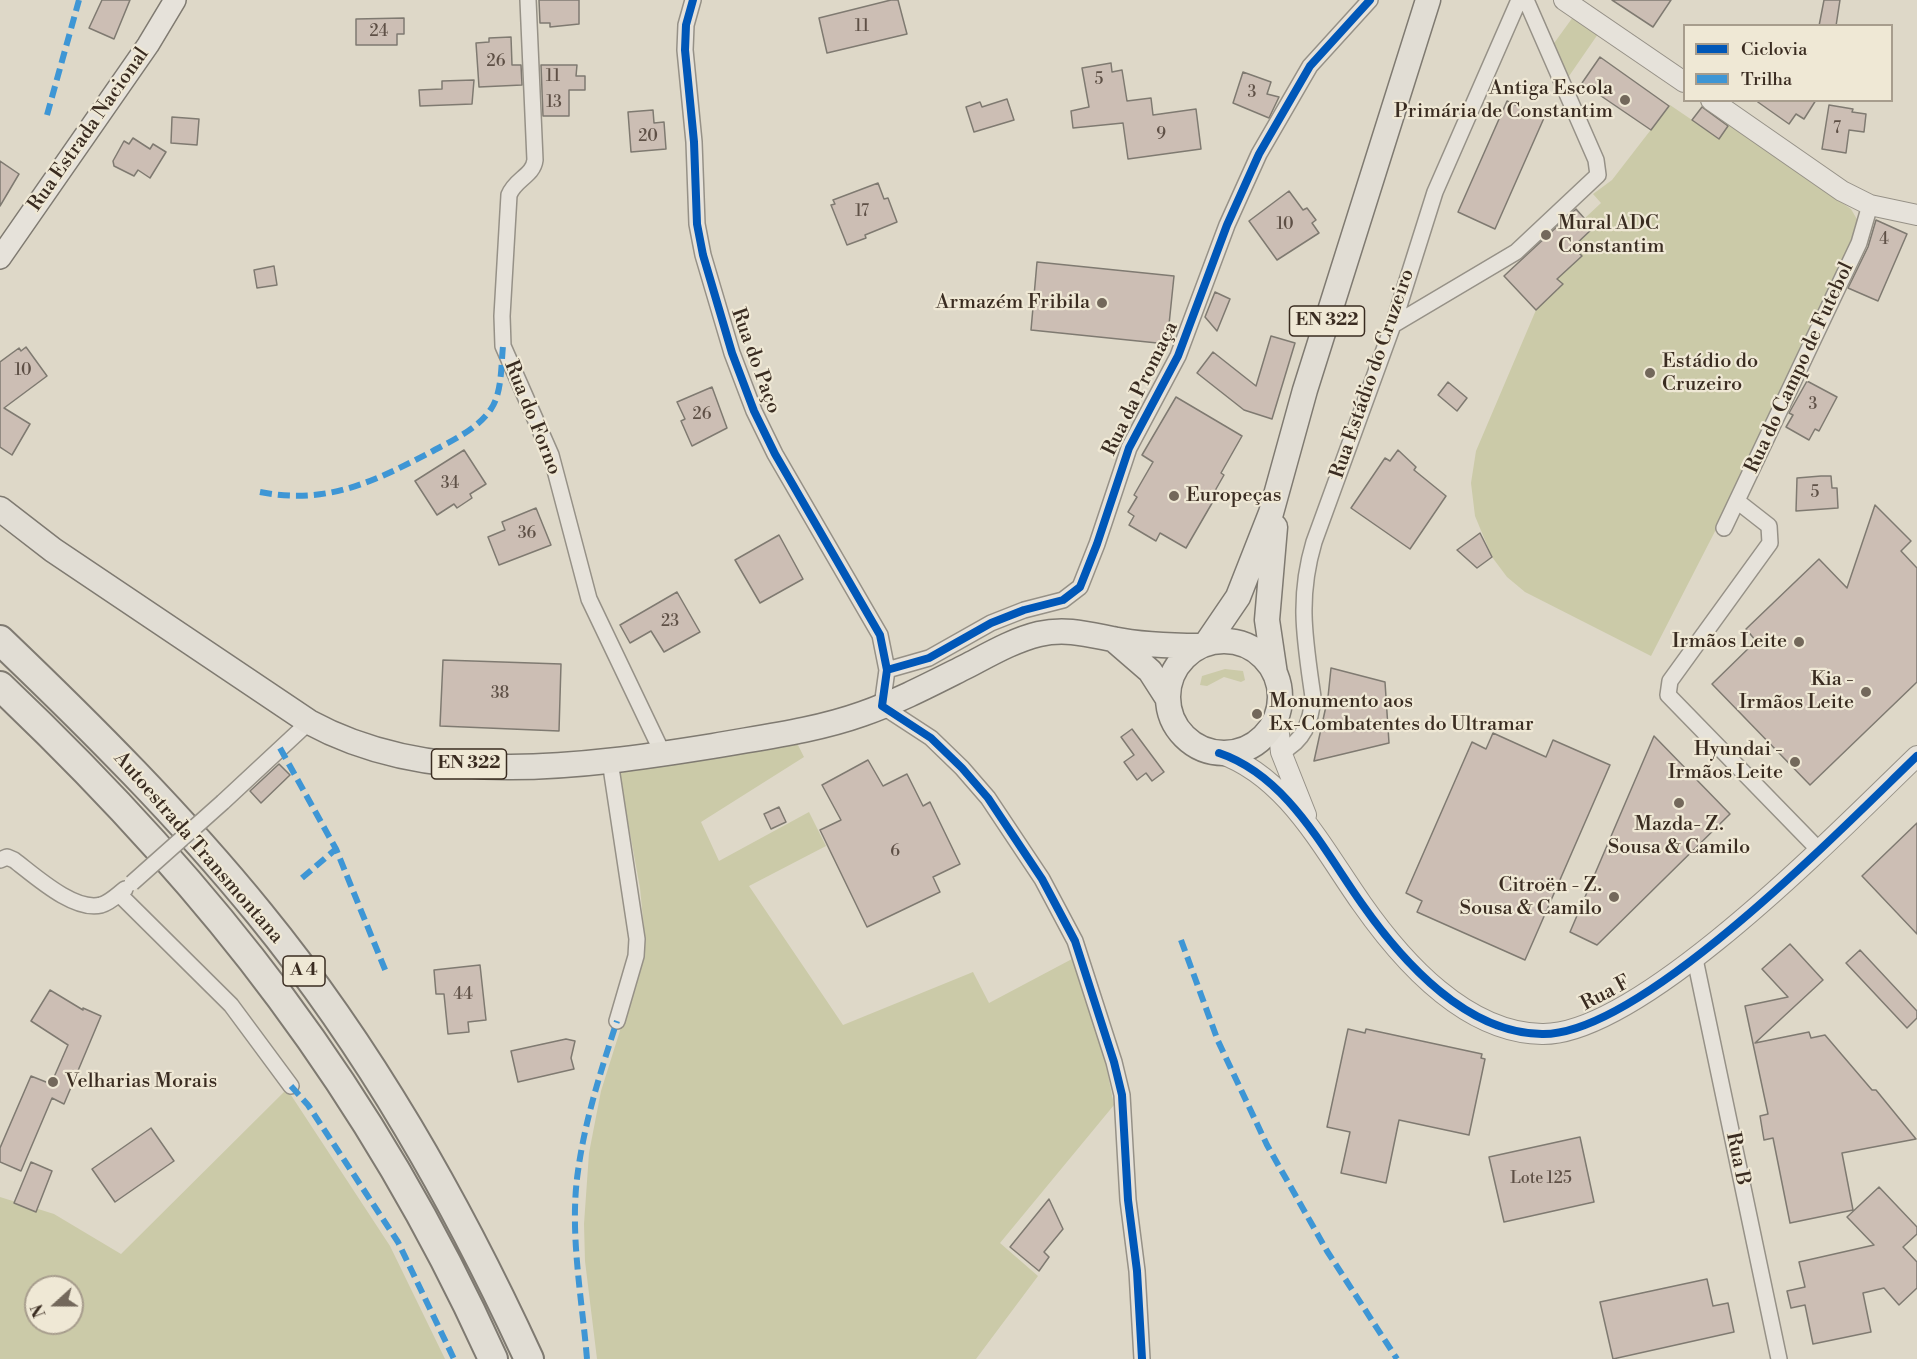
<!DOCTYPE html>
<meta charset="utf-8">
<style>
body{margin:0}
#map{position:relative;width:1917px;height:1359px;overflow:hidden;background:#ded8c8;font-family:"Libre Bodoni",serif}
canvas{display:block}
.legend{position:absolute;left:1683px;top:24px;width:210px;height:78px;box-sizing:border-box;background:#efe8d5;border:2px solid #a79d8d;margin:0;padding:8px 10px;list-style:none;font-size:18px;color:#3a2c21}
.legend li{display:flex;align-items:center;gap:12px;height:30px}
.legend b{width:30px;border:2px solid #a79d8d}
.north{position:absolute;left:24px;top:1275px;width:60px;height:60px;box-sizing:border-box;background:#efe8d5;border:2px solid #a79d8d;border-radius:50%;rotate:249deg;font-size:16px;font-weight:700;line-height:24px;text-align:center;color:#3a2c21}
.north::after{content:'';display:block;margin:auto;width:21px;height:27px;background:#73685b;clip-path:polygon(50% 0,100% 100%,50% 72%,0 100%)}
</style>
<div id="map">
<canvas width="1917" height="1359"></canvas>
<ul class="legend">
<li><b style="height:8px;background:#0057b8"></b>Ciclovia</li>
<li><b style="height:8px;background:#3e96d5"></b>Trilha</li>
</ul>
<div class="north">N</div>
</div>
<script>
const ctx = document.querySelector('canvas').getContext('2d');
ctx.lineJoin = 'round';
function fill(path, color) { ctx.fillStyle = color; ctx.fill(path, 'evenodd'); }
function strokePath(path, color, width, dash) { ctx.strokeStyle = color; ctx.lineWidth = width; ctx.lineCap = dash ? 'butt' : 'round'; ctx.setLineDash(dash || []); ctx.stroke(path); }
function write(font, color, halo, rows, align = 'center') {
  ctx.font = font + ' "Libre Bodoni",serif'; ctx.lineWidth = 4.5; ctx.setLineDash([]); ctx.textBaseline = 'middle'; ctx.strokeStyle = halo; ctx.fillStyle = color; for (const [text, x, y, turn = 0] of rows) {
    ctx.save(); ctx.translate(x, y); ctx.rotate((+turn || 0) * Math.PI / 180); ctx.textAlign = isNaN(turn) ? turn : align; if (halo) ctx.strokeText(text, 0, 0); ctx.fillText(text, 0, 0); ctx.restore();
  }
}
fill(new Path2D(`
 M1573 17 1598 34 1567 79 1552 46Z
 M1670 105 1692 120 1702 106 1851 209 1858 221V231L1728 506 1651 656 1525 592 1507 577 1492 557 1475 516 1471 483 1476 451 1536 310 1562 285 1557 279 1581 256 1573 247 1593 228 1585 218 1601 203 1593 194 1612 180Z
 M1225 669 1243 671 1245 680 1241 682 1224 677 1207 686 1200 685 1202 676Z
 M797 743 804 757 701 822 719 861 809 812 826 846 749 886 843 1025 973 972 989 1003 1072 959 1103 1050 1114 1105 1000 1243 1038 1276 976 1359H597L585 1261 584 1224 589 1153 601 1091 640 967 645 939 640 888 619 773Z
 M287 1089 390 1246 445 1359H0V1197L54 1214 121 1254ZM36 1287H72V1323H36Z`), '#cbcaa8');
const building = new Path2D(`
 M102 0H130L114 39 89 28Z
 M539 0H579V24L550 27V23H540Z
 M891 0H898L907 34 827 53 819 18Z
 M1612 0H1671L1653 27Z
 M1824 0H1840L1836 26H1819Z
 M404 18V34H397V45H356V19Z
 M511 37 512 65H521L522 85 479 87 476 43 489 42V38Z
 M1600 57 1669 106 1651 130 1582 83Z
 M1111 63 1112 72 1122 70 1127 101 1151 98 1153 115 1196 109 1201 149 1128 159 1123 123 1073 128 1071 111 1089 107 1082 68Z
 M541 65H577L576 76H585V90H569V116H543Z
 M1243 72 1271 82 1267 94 1279 97 1269 118 1233 103Z
 M474 80 472 104 420 106 419 90 442 89V81Z
 M1007 99 1014 120 974 132 966 107 980 102 982 107Z
 M1755 100H1816L1804 119 1796 114 1789 124Z
 M1507 101 1544 118 1495 229 1458 212Z
 M1829 105 1853 109 1852 112 1866 114 1864 132 1849 130 1846 153 1822 149Z
 M1702 107 1728 126 1719 139 1692 120Z
 M653 110 654 123 664 122 666 149 631 152 628 112Z
 M172 117 199 119 197 145 171 143Z
 M133 138 150 149 153 144 166 152 150 178 138 170 134 176 114 166 113 161 124 141 129 144Z
 M0 161 19 174 0 206Z
 M878 183 884 199 888 198 897 222 865 235 866 238 847 245 831 205 835 204 833 200Z
 M1289 191 1303 210 1307 208 1316 220 1312 223 1319 233 1277 260 1249 221Z
 M1576 209 1593 228 1573 247 1582 256 1557 279 1563 284 1536 310 1504 276Z
 M1876 220 1907 234 1878 301 1848 288 1868 247Z
 M1037 262 1174 276 1167 344 1031 330Z
 M274 266 277 285 257 288 254 270Z
 M1215 292 1230 299 1217 331 1205 317Z
 M1271 336 1295 343 1272 419 1244 410 1197 373 1213 352 1256 386Z
 M26 347 47 376 4 408 30 424 12 455 0 447V362L19 348 21 351Z
 M1807 381 1837 397 1819 431 1815 429 1809 440 1786 427 1793 415 1789 413Z
 M1448 382 1467 398 1457 411 1438 395Z
 M712 387 727 428 692 446 681 421 685 419 677 402Z
 M1176 397 1242 436 1221 473 1224 475 1212 496 1215 498 1186 548 1160 533 1156 541 1129 525 1134 516 1128 512 1137 497 1134 495 1153 462 1142 455Z
 M464 450 486 484 470 494 472 498 457 508 454 504 437 515 415 481Z
 M1398 450 1416 467 1414 470 1446 496 1410 549 1351 508 1385 458 1390 461Z
 M1821 476H1831L1832 488H1837L1838 508 1796 511 1797 478Z
 M1875 505 1911 541 1901 551 1917 568V682L1810 785 1712 684 1756 641 1746 629 1819 559 1847 588Z
 M536 508 551 545 499 565 488 537 505 530 502 522Z
 M1480 533 1492 557 1477 568 1457 550Z
 M779 535 803 579 760 603 735 560Z
 M677 592 700 632 664 652 651 631 630 643 620 625Z
 M443 660 561 664 559 731 440 726Z
 M1331 668 1385 682 1389 743 1314 761 1328 697Z
 M1132 729 1164 772 1152 781 1146 773 1137 780 1124 762 1134 755 1121 737Z
 M1493 733 1546 757 1553 740 1610 765 1525 960 1417 912 1422 901 1406 893 1472 742 1486 749Z
 M1654 736 1730 814 1597 945 1570 932Z
 M868 760 883 786 907 774 923 806 930 802 960 864 933 877 940 892 867 927 820 830 841 820 822 785Z
 M279 764 290 775 261 803 250 791Z
 M779 807 786 822 771 829 764 814Z
 M1917 823V934L1862 876Z
 M1790 944 1823 980 1755 1043 1809 1032 1811 1038 1825 1035 1872 1090H1876L1916 1139 1842 1153 1853 1210 1790 1223 1773 1138 1764 1140 1760 1116 1768 1114 1745 1006 1788 997 1762 969Z
 M1860 950 1917 1011V1018L1907 1028 1846 963Z
 M480 965 486 1020 468 1022 469 1032 448 1034 444 994H436L434 970Z
 M50 990 83 1010V1008L101 1016 64 1104 52 1098 21 1171 0 1162V1148L31 1076 51 1084 68 1045 31 1021Z
 M1348 1029 1365 1033 1366 1029 1482 1054 1481 1058 1485 1059 1469 1135 1399 1120 1386 1183 1341 1173 1350 1132 1327 1127Z
 M566 1039 575 1041 571 1058 574 1069 518 1082 511 1051Z
 M151 1128 174 1161 115 1202 92 1169Z
 M1580 1137 1594 1202 1504 1222 1489 1157Z
 M31 1162 52 1171 36 1212 14 1203Z
 M1879 1187 1917 1227V1234L1903 1247 1917 1262V1288L1899 1305 1884 1288 1863 1293 1871 1332 1813 1344 1805 1305 1791 1308 1787 1291 1805 1287 1799 1262 1874 1245 1847 1217Z
 M1049 1199 1063 1229 1044 1252 1049 1257 1039 1271 1010 1247Z
 M1707 1279 1713 1306 1728 1303 1734 1332 1613 1359 1600 1302Z`);
fill(building, '#ccbeb4');
strokePath(building, '#7f7a71', 1.5);
const minor = new Path2D(`
 M528 0 535 160C533 176 515 179 509 195L502 316 503 346 551 455 589 599 663 754
 M693 0 686 25 685 50 694 142 697 224 703 255 732 353 754 411 775 454 880 635 887 670 882 706 931 738 962 768 988 798 1042 879 1075 941 1114 1062 1122 1095 1128 1200 1137 1271 1142 1359
 M1393 325 1516 252 1598 175 1596 160 1526 0
 M1737 501 1769 526 1770 543 1670 681 1668 695 1818 849
 M1724 528 1859 243 1870 205
 M887 670 929 658 991 623 1024 610 1063 600 1080 587 1097 544 1129 448 1178 356 1227 225 1259 154 1310 66 1370 0
 M1281 752C1304 741 1311 722 1313 697 1305 640 1297 599 1314 542L1393 325 1435 192 1519 0
 M610 761 637 939 636 956 617 1021
 M223 802 309 722
 M0 860 7 857 14 860C34 875 74 912 101 905 111 902 117 895 125 889
 M119 894 231 1005 291 1086
 M1695 959 1779 1359`);
const tertiary = new Path2D(`
 M1564 0 1684 82
 M1711 100 1842 191 1870 205 1917 215
 M1277 717 1281 752 1306 815
 M1219 753C1287 776 1323 849 1362 904 1402 961 1466 1033 1542 1034 1641 1036 1844 826 1917 756`);
const secondary = new Path2D(`
 M0 258 148 45 175 0`);
const primary = new Path2D(`
 M0 509 53 550 309 722C432 789 582 767 713 746 763 737 814 731 862 714 899 701 933 683 967 666 990 654 1014 640 1039 634 1065 628 1087 634 1112 639 1141 645 1171 646 1200 646
 M1275 527 1267 620 1275 674
 M1113 639 1150 671 1168 699
 M1168 697a56 56 0 1 1 112 0a56 56 0 1 1-112 0Z
 M1206 644 1238 597 1271 513 1305 390 1428 0`);
const motorway = new Path2D(`
 M0 640C91 727 180 816 259 913 370 1049 456 1201 529 1359
 M0 686C212 887 372 1091 493 1359`);
strokePath(minor, '#969187', 18);
strokePath(tertiary, '#969187', 22);
strokePath(secondary, '#7f7a71', 24);
strokePath(primary, '#7f7a71', 27);
strokePath(motorway, '#7f7a71', 32);
strokePath(minor, '#e6e2da', 15);
strokePath(tertiary, '#e6e2da', 20);
strokePath(secondary, '#e6e2da', 21);
strokePath(primary, '#e1ddd4', 24);
strokePath(motorway, '#e1ddd4', 28);
const minorBridge = new Path2D(`
 M132 883 223 802`);
strokePath(minorBridge, '#969187', 18, []);
strokePath(minorBridge, '#e6e2da', 15);
strokePath(new Path2D(`
 M47 115 79 0
 M260 492C327 505 373 482 431 452 451 441 478 429 491 409 502 393 501 366 503 346
 M280 748 336 849 386 972
 M302 878 336 849
 M1181 940 1218 1041 1267 1145 1327 1251 1397 1359
 M291 1086 308 1105 398 1242 454 1359
 M587 1359C582 1298 569 1232 578 1171 585 1120 601 1070 617 1021`), '#3e96d5', 6, [12, 6]);
strokePath(new Path2D(`
 M693 0 686 25 685 50 694 142 697 224 703 255 732 353 754 411 775 454 880 635 887 670 882 706 931 738 962 768 988 798 1042 879 1075 941 1114 1062 1122 1095 1128 1200 1137 1271 1142 1359
 M887 670 929 658 991 623 1024 610 1063 600 1080 587 1097 544 1129 448 1178 356 1227 225 1259 154 1310 66 1370 0
 M1219 753C1287 776 1323 849 1362 904 1402 961 1466 1033 1542 1034 1641 1036 1844 826 1917 756`), '#0057b8', 8);
for (const [x, y, r, color] of [
 [1625,100,6,"#73685b"],
 [1546,235,6,"#73685b"],
 [1102,303,6,"#73685b"],
 [1650,373,6,"#73685b"],
 [1174,496,6,"#73685b"],
 [1799,642,6,"#73685b"],
 [1866,692,6,"#73685b"],
 [1257,714,6,"#73685b"],
 [1795,762,6,"#73685b"],
 [1679,803,6,"#73685b"],
 [1614,897,6,"#73685b"],
 [53,1082,6,"#73685b"]
]) { const dot = new Path2D(); dot.arc(x, y, r, 0, 2 * Math.PI); ctx.fillStyle = color; ctx.fill(dot); strokePath(dot, '#efe8d5', 2); }
write('16px', '#5e5046', null, [
 ["11",862,27],
 ["24",379,32],
 ["26",496,62],
 ["11",553,77],
 ["5",1099,80],
 ["3",1252,93],
 ["13",554,103],
 ["7",1837,129],
 ["9",1161,135],
 ["20",648,137],
 ["17",862,212],
 ["10",1285,225],
 ["4",1884,240],
 ["10",23,371],
 ["3",1813,405],
 ["26",702,415],
 ["34",450,484],
 ["5",1815,493],
 ["36",527,534],
 ["23",670,622],
 ["38",500,694],
 ["6",895,852],
 ["44",463,995],
 ["Lote 125",1541,1179]
]);
for (const [x, y, w] of [
 [1327,321,75],
 [469,764,75],
 [304,971,42]
]) { const box = new Path2D(); box.roundRect(x - w / 2, y - 15, w, 30, 4.5); ctx.fillStyle = '#efe8d5'; ctx.fill(box); strokePath(box, '#3a2c21', 1.5); }
write('bold 18px', '#3a2c21', null, [
 ["EN 322",1327,321],
 ["EN 322",469,764],
 ["A 4",304,971]
]);
write('20px', '#3a2c21', '#efe8d5', [
 ["Antiga Escola",1613,89],
 ["Primária de Constantim",1613,112],
 ["Mural ADC",1558,224,"left"],
 ["Constantim",1558,247,"left"],
 ["Armazém Fribila",1090,303],
 ["Estádio do",1662,362,"left"],
 ["Cruzeiro",1662,385,"left"],
 ["Europeças",1186,496,"left"],
 ["Irmãos Leite",1787,642],
 ["Kia -",1854,680],
 ["Irmãos Leite",1854,703],
 ["Monumento aos",1269,702,"left"],
 ["Ex-Combatentes do Ultramar",1269,725,"left"],
 ["Hyundai -",1783,750],
 ["Irmãos Leite",1783,773],
 ["Mazda- Z.",1679,825,"center"],
 ["Sousa & Camilo",1679,848,"center"],
 ["Citroën - Z.",1602,886],
 ["Sousa & Camilo",1602,909],
 ["Velharias Morais",65,1082,"left"]
], 'right');
write('20px', '#3a2c21', '#efe8d5', [
 ["Rua Estrada Nacional",89,130,-55],
 ["Rua do Paço",755,361,70],
 ["Rua do Campo de Futebol",1800,368,-65],
 ["Rua Estádio do Cruzeiro",1373,374,-71],
 ["Rua da Promaça",1141,389,-64],
 ["Rua do Forno",532,418,68],
 ["Autoestrada Transmontana",198,848,49],
 ["Rua F",1606,994,-28],
 ["Rua B",1737,1159,78]
]);
</script>
